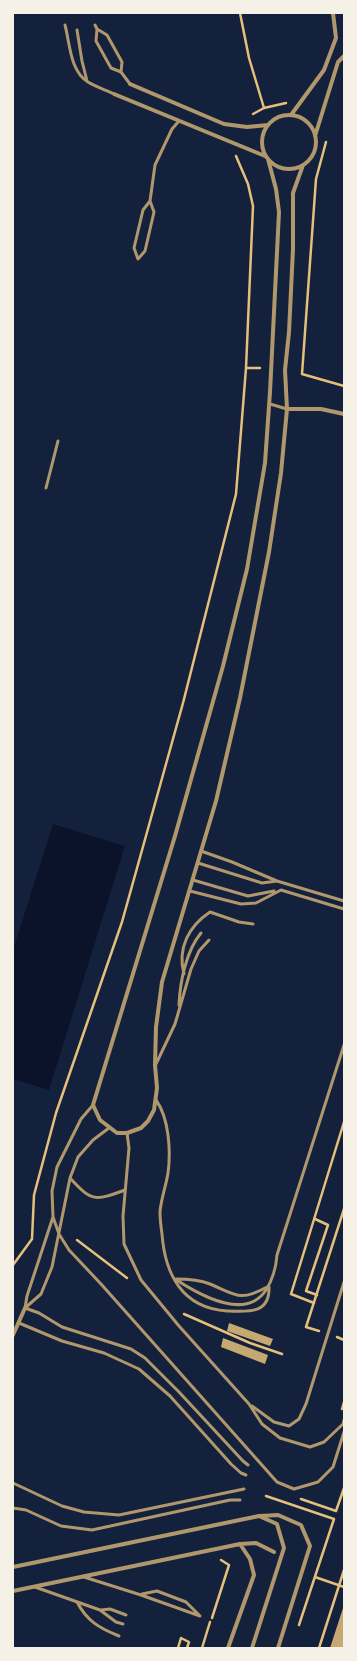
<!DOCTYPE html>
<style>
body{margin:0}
#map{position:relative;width:357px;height:1661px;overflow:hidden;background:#14213d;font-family:Commissioner,sans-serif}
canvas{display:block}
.frame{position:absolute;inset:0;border:14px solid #f6f1e7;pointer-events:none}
</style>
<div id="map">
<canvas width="357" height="1661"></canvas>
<div class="frame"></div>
</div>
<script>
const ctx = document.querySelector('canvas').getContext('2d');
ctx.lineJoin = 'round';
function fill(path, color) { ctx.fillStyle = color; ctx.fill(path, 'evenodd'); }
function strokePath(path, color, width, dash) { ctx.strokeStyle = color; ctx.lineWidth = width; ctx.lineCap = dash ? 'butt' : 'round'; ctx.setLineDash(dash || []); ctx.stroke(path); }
fill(new Path2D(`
 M53 824 125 846 49 1090 13 1079V950Z`), '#0b132b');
fill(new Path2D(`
 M229 1323 273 1339 270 1346 227 1331Z
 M223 1338 268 1355 265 1364 221 1347Z
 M344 1605V1648H330Z`), '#c6a872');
strokePath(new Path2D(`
 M240 13 249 58 264 108
 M253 114 264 108 286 103
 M326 142 316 179 302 374 344 386
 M236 156 248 184 253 206 246 368H260
 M315 1219 328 1225 306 1291 317 1295
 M77 1240 127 1278
 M13 1265 32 1239 34 1195 56 1113 122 922 183 703 236 494 246 368
 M314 1303 291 1294 344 1122
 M184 1314 250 1343 282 1354
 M319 1331 306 1327 344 1209
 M337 1337 344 1340
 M342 1409 344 1402
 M266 1496 334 1519 299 1625
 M301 1499 336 1511 344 1488
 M315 1577 344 1587
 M212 1618 229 1565 221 1560
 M178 1648 181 1638 189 1642 187 1648
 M202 1648 210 1622
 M319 1648 344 1570`), '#e5c07b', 2.5);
strokePath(new Path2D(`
 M65 25C70 44 70 71 88 82 96 87 106 90 114 94
 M95 25 97 29 96 41 111 68 121 72 130 84
 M97 29 107 35 122 62 121 72
 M77 30 82 61 87 81
 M150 201 143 210 134 248 138 259 145 251 154 212 150 201 155 165 172 129 179 121
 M270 404 287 409
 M46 488 58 441
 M201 851 232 862 277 881
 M198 863 262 883 277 881 344 901
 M193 880 248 896 274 891
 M190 891 241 904 256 903 281 890 344 909
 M184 974C177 948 189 926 210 912L239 922 253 924
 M179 1005C180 982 186 951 201 933
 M156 1064 175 1024 191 969 199 951 209 940
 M156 1100C169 1118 171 1151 168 1173 166 1186 161 1199 160 1212 160 1219 161 1227 162 1234 165 1274 182 1308 227 1311 248 1312 270 1314 269 1287
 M93 1105 81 1119 57 1167 52 1191 53 1217 59 1234 69 1250 101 1284 277 1482 294 1489 318 1482 333 1467 344 1432
 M127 1133 129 1148 123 1216 124 1244 141 1280 179 1326 249 1404 262 1424 280 1438 310 1447 324 1442 343 1424 344 1420
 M70 1178C92 1202 95 1201 125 1190
 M175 1279C198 1294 245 1322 266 1290 273 1279 276 1268 277 1255L344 1045
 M176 1279C188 1279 200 1280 210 1284 236 1295 240 1302 267 1287
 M25 1308 39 1313 62 1327 131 1349 145 1358 179 1392 243 1461 248 1465
 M25 1308 41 1294 52 1267 70 1178 78 1157 93 1140 109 1128
 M25 1308 27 1296 53 1217
 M19 1323 62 1341 104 1353 139 1369 170 1396 231 1464 241 1473 246 1475
 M252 1406 274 1422 289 1426 299 1419 306 1404 344 1282
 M13 1483 62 1506 84 1512 119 1515 244 1489
 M13 1508 26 1510 61 1526 92 1530 230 1500H240
 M84 1577 141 1595 200 1616
 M35 1587 100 1610 116 1622 123 1624
 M142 1594 157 1591 186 1602 199 1615
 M77 1602C87 1621 99 1628 119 1636
 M101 1610 110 1609 126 1615`), '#b1986c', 3);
strokePath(new Path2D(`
 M130 84 224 124 247 127 268 125
 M114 94 265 156
 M291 115 324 70 336 38 333 13
 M262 142a27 27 0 1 1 54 0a27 27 0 1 1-54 0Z
 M315 136 338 62 344 56
 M268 159 276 189 279 212 270 392 265 463 247 569 223 666 175 836 93 1105 100 1120 117 1133H127L141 1128 148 1121 154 1110 157 1088 155 1065 156 1027 162 982 216 801 240 698 269 552 281 473 287 409 285 370 289 332 293 249V193L303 165
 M287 409H321L344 414
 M13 1335 25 1308
 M260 1516 278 1515 301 1525 310 1546 278 1648
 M13 1567 259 1516 277 1524 284 1548 252 1648
 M13 1591 240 1544 256 1543 274 1552
 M228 1648 254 1575 250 1559 240 1544`), '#b1986c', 4);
</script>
